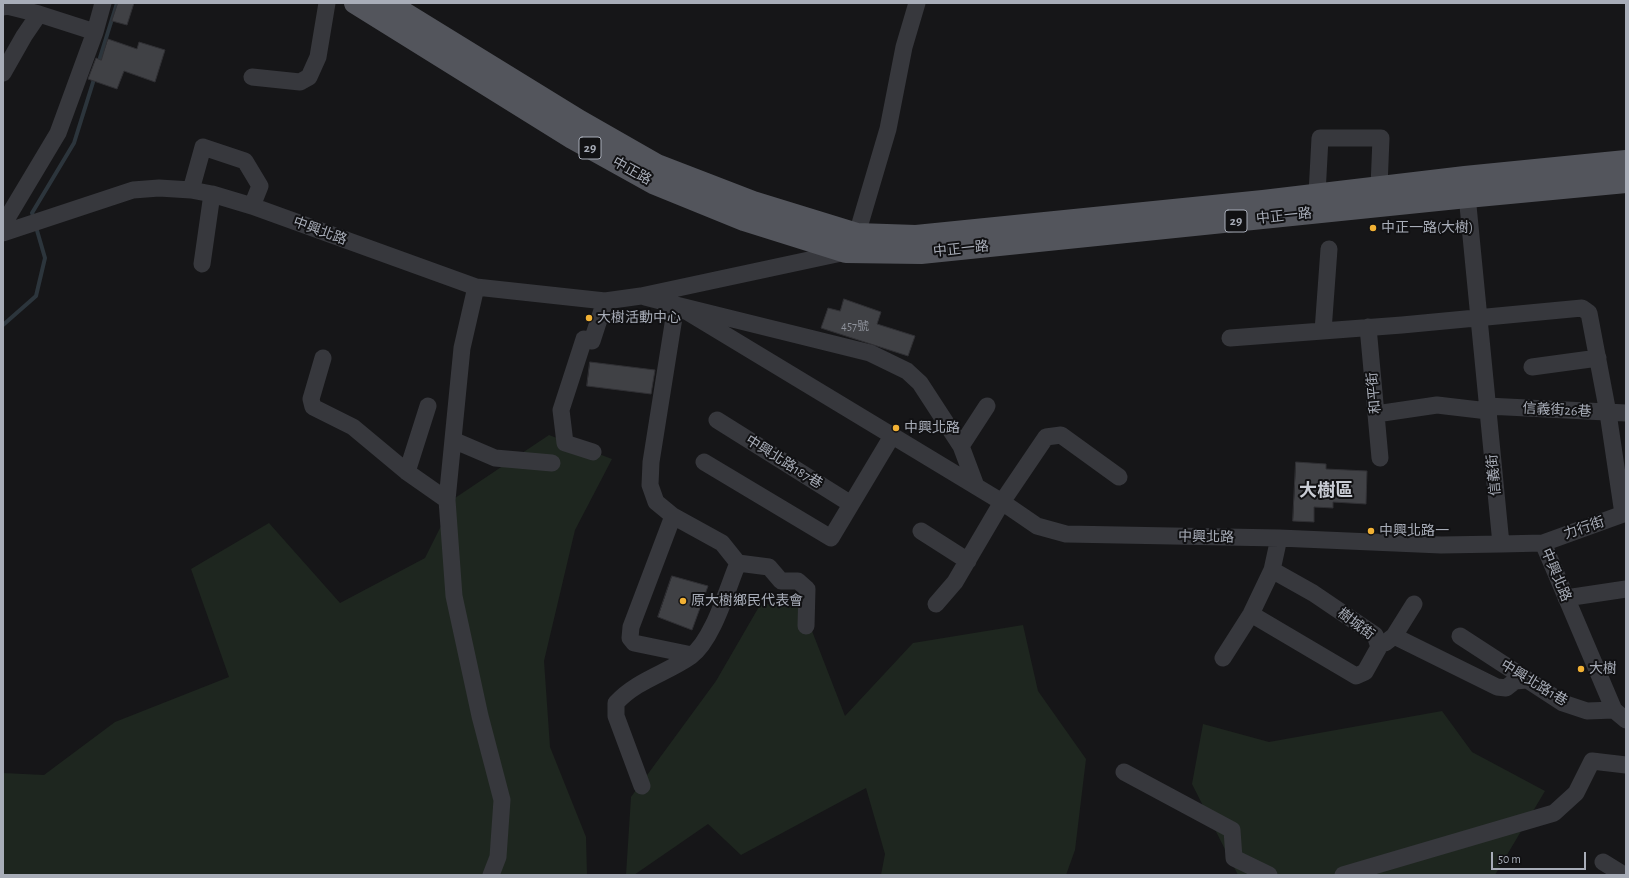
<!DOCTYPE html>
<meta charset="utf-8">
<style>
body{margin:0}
#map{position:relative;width:1629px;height:878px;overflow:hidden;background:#161618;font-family:"Alegreya Sans",sans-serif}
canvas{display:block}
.frame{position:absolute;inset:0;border:4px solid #a8adb8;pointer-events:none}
.scale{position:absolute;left:1491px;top:852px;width:95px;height:18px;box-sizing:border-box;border:2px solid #a8adb8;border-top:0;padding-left:5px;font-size:12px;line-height:14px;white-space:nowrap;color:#a8adb8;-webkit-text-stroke:3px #111113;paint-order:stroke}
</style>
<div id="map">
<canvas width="1629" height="878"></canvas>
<div class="frame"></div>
<div class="scale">50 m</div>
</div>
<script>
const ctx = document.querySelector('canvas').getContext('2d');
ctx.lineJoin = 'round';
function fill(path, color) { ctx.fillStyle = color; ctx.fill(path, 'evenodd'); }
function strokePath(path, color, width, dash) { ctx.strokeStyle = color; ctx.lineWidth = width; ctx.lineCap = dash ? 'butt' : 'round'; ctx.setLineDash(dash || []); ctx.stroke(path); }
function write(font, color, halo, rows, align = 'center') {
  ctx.font = font + ' "Alegreya Sans","Noto Sans TC",sans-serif'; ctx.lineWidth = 4; ctx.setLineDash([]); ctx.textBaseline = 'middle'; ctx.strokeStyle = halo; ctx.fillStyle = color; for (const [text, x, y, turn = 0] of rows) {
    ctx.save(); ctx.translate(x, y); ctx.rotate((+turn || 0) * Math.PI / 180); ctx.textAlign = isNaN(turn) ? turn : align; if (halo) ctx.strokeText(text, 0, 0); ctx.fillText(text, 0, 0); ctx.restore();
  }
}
fill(new Path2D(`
 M549 435 612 459 575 530 544 661 550 747 586 837 587 875H3V773L44 775 115 722 229 677 191 569 269 523 340 603 425 558 455 498Z
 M800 600 845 716 913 643 1023 625 1038 691 1086 759 1075 850 1066 875H881L885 854 866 788 741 855 708 824 634 875H626L631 797 716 681 760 605Z
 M1442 711 1472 752 1545 791 1495 875H1238L1192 784 1203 724 1269 742Z`), '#1e261f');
strokePath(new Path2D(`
 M98 64 117 3
 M34 218 32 213 74 143 95 76
 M3 325 36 296 45 258 36 227`), '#2c353c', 4);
const building = new Path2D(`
 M118 3H134L127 25 112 21Z
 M108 39 137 49 139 42 165 50 155 82 124 71 117 89 88 79 96 58 101 60Z
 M844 299 881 312 877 324 915 336 908 356 821 328 828 308 840 311Z
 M590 362 655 370 651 394 587 386Z
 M1296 462 1326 464V469L1367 471 1366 504 1333 502V508L1314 507V522L1293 521Z
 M672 576 708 586 692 630 658 617Z`);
fill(building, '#404145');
strokePath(building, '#303034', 1);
strokePath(new Path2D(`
 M3 7 7 6 39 14
 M3 73 24 36 39 14 95 32
 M252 77 300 82 309 77 318 57 327 3
 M1466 185 1501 544
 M191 190 203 147 245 161 260 186 252 206
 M1317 194 1320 138H1381L1379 187
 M3 225 58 133 95 32 103 3
 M3 233 133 190 159 188 191 190 212 194 252 206 476 287 605 301 641 296 846 252 857 234 888 129 904 47 917 3
 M202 264 212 194
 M476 287 462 348 447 500 454 596 480 716 502 800 498 857 491 875
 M645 297 676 305 1002 502 1037 526 1066 534 1279 538 1441 545 1501 544 1543 543 1626 513
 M1368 327 1380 458
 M1323 331 1329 249
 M1230 338 1402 325 1582 308 1589 313 1608 413 1623 514
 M323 358 311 399 313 407 353 427 407 472 447 500
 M1532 367 1598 358
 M1487 406 1626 413
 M1376 414 1437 405 1488 411
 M717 420 851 504
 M453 440 495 458 552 463
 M961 446 987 406
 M593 452 565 443 561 410 584 339 592 341 605 301
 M704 462 831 538 892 436
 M407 472 428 406
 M673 516 631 627 630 638 634 643 692 655
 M921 531 968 561
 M1543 543 1614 710 1626 720
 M738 563 769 567 781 581H798L807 589 806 626
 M1566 598 1626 589
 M936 604 955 582 1002 502 1046 437 1061 435 1119 477
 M1251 614 1356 676 1365 672 1379 647 1375 635 1313 593 1272 570
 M1394 636 1497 687 1506 688 1515 681 1527 680
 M1460 636 1563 703 1587 711 1614 710
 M1385 643 1394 636 1414 604
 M1223 658 1251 614 1272 570 1279 538
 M1124 772 1232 830 1234 858 1269 875
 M642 786 616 716V703C637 680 667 673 691 656 713 640 727 589 738 563L722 543 673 516 656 502 650 485 651 462 676 305 870 353 907 371 920 383 961 446 976 486
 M1603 862 1624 875
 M1343 875 1554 813 1576 793 1592 761 1626 765`), '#37383d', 17);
strokePath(new Path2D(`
 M355 3 572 138 653 183 744 220 846 252 921 253 1467 197 1626 182
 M388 3 580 121 657 165 753 202 857 234 916 236 1263 201 1465 177 1626 161`), '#53555c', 22);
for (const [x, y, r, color] of [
 [1373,228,4,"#f2b134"],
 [589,318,4,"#f2b134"],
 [896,428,4,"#f2b134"],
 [1371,531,4,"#f2b134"],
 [683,601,4,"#f2b134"],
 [1581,669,4,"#f2b134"]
]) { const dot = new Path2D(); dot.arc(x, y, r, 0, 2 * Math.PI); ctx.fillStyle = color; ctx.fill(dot); strokePath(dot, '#111113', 1.5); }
write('12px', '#8e929b', null, [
 ["457號",855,326]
]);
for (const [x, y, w] of [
 [590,148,22],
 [1236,221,22]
]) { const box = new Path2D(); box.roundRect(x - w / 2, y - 11, w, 22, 3); ctx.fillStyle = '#111113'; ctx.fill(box); strokePath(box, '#a8adb8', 1); }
write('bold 13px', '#a8adb8', null, [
 ["29",590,148],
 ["29",1236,221]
]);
write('14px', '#a8adb8', '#111113', [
 ["中正路",632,171,29],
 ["中正一路",1284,216,-6],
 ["中興北路",320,231,20],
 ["中正一路",961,249,-6],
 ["和平街",1374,393,-95],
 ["信義街26巷",1557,410,3],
 ["中興北路187巷",784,462,32],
 ["信義街",1494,475,-95],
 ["力行街",1584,528,-19],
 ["中興北路",1206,537,1],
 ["中興北路",1556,575,67],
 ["樹城街",1356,624,37],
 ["中興北路1巷",1534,683,31]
]);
write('14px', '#a8adb8', '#111113', [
 ["中正一路(大樹)",1381,228],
 ["大樹活動中心",597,318],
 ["中興北路",904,428],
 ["中興北路一",1379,531],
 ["原大樹鄉民代表會",691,601],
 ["大樹",1589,669]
], 'left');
write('bold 18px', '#c9ccd4', '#111113', [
 ["大樹區",1326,491]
]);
</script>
